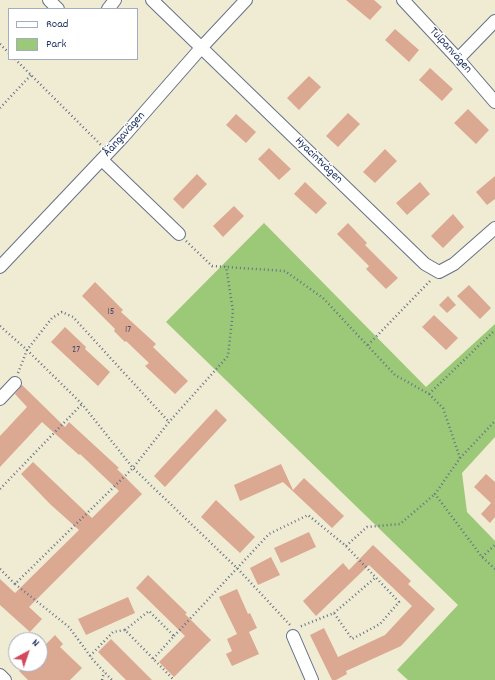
<!DOCTYPE html>
<meta charset="utf-8">
<style>
body{margin:0}
#map{position:relative;width:495px;height:680px;overflow:hidden;background:#f0ebd3;font-family:Dekko,sans-serif}
canvas{display:block}
.legend{position:absolute;left:8px;top:8px;width:130px;height:52px;box-sizing:border-box;background:#fff;border:1px solid #a4acbf;margin:0;padding:5px 7px;list-style:none;font-size:12px;color:#1b2f5e}
.legend li{display:flex;align-items:center;gap:8px;height:20px}
.legend b{width:20px;border:1px solid #a4acbf}
.north{position:absolute;left:8px;top:632px;width:40px;height:40px;box-sizing:border-box;background:#fff;border:1px solid #a4acbf;border-radius:50%;rotate:40deg;font-size:11px;font-weight:700;line-height:16px;text-align:center;color:#1b2f5e}
.north::after{content:'';display:block;margin:auto;width:14px;height:18px;background:#d1495b;clip-path:polygon(50% 0,100% 100%,50% 72%,0 100%)}
</style>
<div id="map">
<canvas width="495" height="680"></canvas>
<ul class="legend">
<li><b style="height:5px;background:#fff"></b>Road</li>
<li><b style="height:11px;background:#9bc977"></b>Park</li>
</ul>
<div class="north">N</div>
</div>
<script>
const ctx = document.querySelector('canvas').getContext('2d');
ctx.lineJoin = 'round';
function fill(path, color) { ctx.fillStyle = color; ctx.fill(path, 'evenodd'); }
function strokePath(path, color, width, dash) { ctx.strokeStyle = color; ctx.lineWidth = width; ctx.lineCap = dash ? 'butt' : 'round'; ctx.setLineDash(dash || []); ctx.stroke(path); }
function write(font, color, halo, rows, align = 'center') {
  ctx.font = font + ' Dekko,sans-serif'; ctx.lineWidth = 3; ctx.setLineDash([]); ctx.textBaseline = 'middle'; ctx.strokeStyle = halo; ctx.fillStyle = color; for (const [text, x, y, turn = 0] of rows) {
    ctx.save(); ctx.translate(x, y); ctx.rotate((+turn || 0) * Math.PI / 180); ctx.textAlign = isNaN(turn) ? turn : align; if (halo) ctx.strokeText(text, 0, 0); ctx.fillText(text, 0, 0); ctx.restore();
  }
}
fill(new Path2D(`
 M264 223 426 387 495 324V437L462 473 467 512 495 541V680H408L397 670 458 605 166 322Z`), '#9bc977');
fill(new Path2D(`
 M346 0H374L382 7 370 20Z
 M395 29 419 50 409 62 385 40Z
 M430 68 453 89 442 101 419 80Z
 M309 76 321 87 299 110 287 98Z
 M468 109 489 130 476 144 454 123Z
 M348 113 360 124 338 147 326 136Z
 M236 114 256 132 246 143 226 125Z
 M269 148 291 169 279 180 258 159Z
 M385 149 397 161 375 183 363 172Z
 M197 174 207 184 183 209 173 199Z
 M495 176V199L487 205 476 192Z
 M305 182 327 203 316 214 294 194Z
 M420 182 430 194 407 215 396 203Z
 M234 206 244 216 223 237 213 226Z
 M453 214 464 227 443 248 431 236Z
 M348 223 367 243 365 245 398 278 386 289 366 269 369 266 337 234Z
 M95 282 123 310 121 312 156 344 153 347 188 381 175 394 145 366 149 363 126 341 125 342 114 331 115 329 82 296Z
 M469 285 491 308 480 319 457 296Z
 M448 296 456 305 447 313 439 305Z
 M434 315 458 338 446 350 422 327Z
 M65 327 86 347 85 349 110 372 98 386 51 342Z
 M22 385 65 427 69 422 119 468 117 469 142 494 29 607 42 619 30 632 0 605V579L15 593 79 530 50 504 21 474 33 462 92 518 119 491 80 454 79 455 42 422 0 467V436L27 407 15 394Z
 M216 409 227 420 165 487 154 476Z
 M281 464 293 490 304 478 344 516 332 528 283 482 240 501 234 485Z
 M486 474 495 482V517L490 523 481 514 491 503 474 487Z
 M216 500 255 537 240 553 201 517Z
 M309 532 316 547 281 563 274 548Z
 M373 545 411 581 408 584 435 609 401 646 346 671 347 674 336 680H332L310 635 324 628 338 657 385 635 412 606 369 565 316 616 303 601 343 563 349 570Z
 M271 557 280 575 258 585 250 568Z
 M148 575 187 613 185 614 211 640 174 677 159 662 185 636 136 588Z
 M237 589 248 614 250 613 257 628 249 632 259 654 232 666 226 654 232 651 227 639 237 634 219 597Z
 M128 597 135 613 86 635 78 619Z
 M55 635 63 644 60 647 82 668 70 680H28L19 671 27 664H40V650Z
 M111 639 152 680H126L98 652Z`), '#dba892');
const minor = new Path2D(`
 M49 0 58 9
 M152 0 425 264 439 272 454 264 495 228
 M403 0 458 59 495 102
 M108 9 115 0
 M458 59 495 21
 M102 160 179 234
 M0 267 123 137 201 48 246 0
 M0 399 15 383
 M293 636 312 680
 M0 675 5 680`);
strokePath(minor, '#667187', 14);
strokePath(new Path2D(`
 M0 44 9 53
 M15 59 101 145
 M0 108 31 75
 M186 241 212 266 285 271 323 298 395 375 429 394 443 408 460 458 435 494 482 557 495 569
 M0 326 27 350 82 404 133 468 238 569 290 625
 M368 345 430 281
 M18 373 27 350 52 318 62 312 73 317 169 422
 M429 394 495 330
 M460 458 495 421
 M0 489 82 404
 M346 546 367 527 400 524 435 494
 M482 557 495 545
 M0 569 15 584 133 468 169 422 228 356 233 311 226 266
 M15 584 69 627 93 660 112 680
 M334 613 376 577
 M125 630 149 611 174 636 153 659
 M174 636 269 534 308 515 346 546 399 602 380 624 352 639 334 613 299 627
 M90 656 113 632 125 630 174 680
 M102 680 104 672`), '#667187', 2.5, [1, 3]);
strokePath(minor, '#fff', 12);
write('10px', '#4b4d6b', null, [
 ["15",111,313],
 ["17",128,331],
 ["27",76,351]
]);
write('12px', '#1b2f5e', '#fff', [
 ["Tulpanvägen",450,51,48],
 ["Åängavägen",125,135,-48],
 ["Hyacintvägen",318,161,44]
]);
</script>
